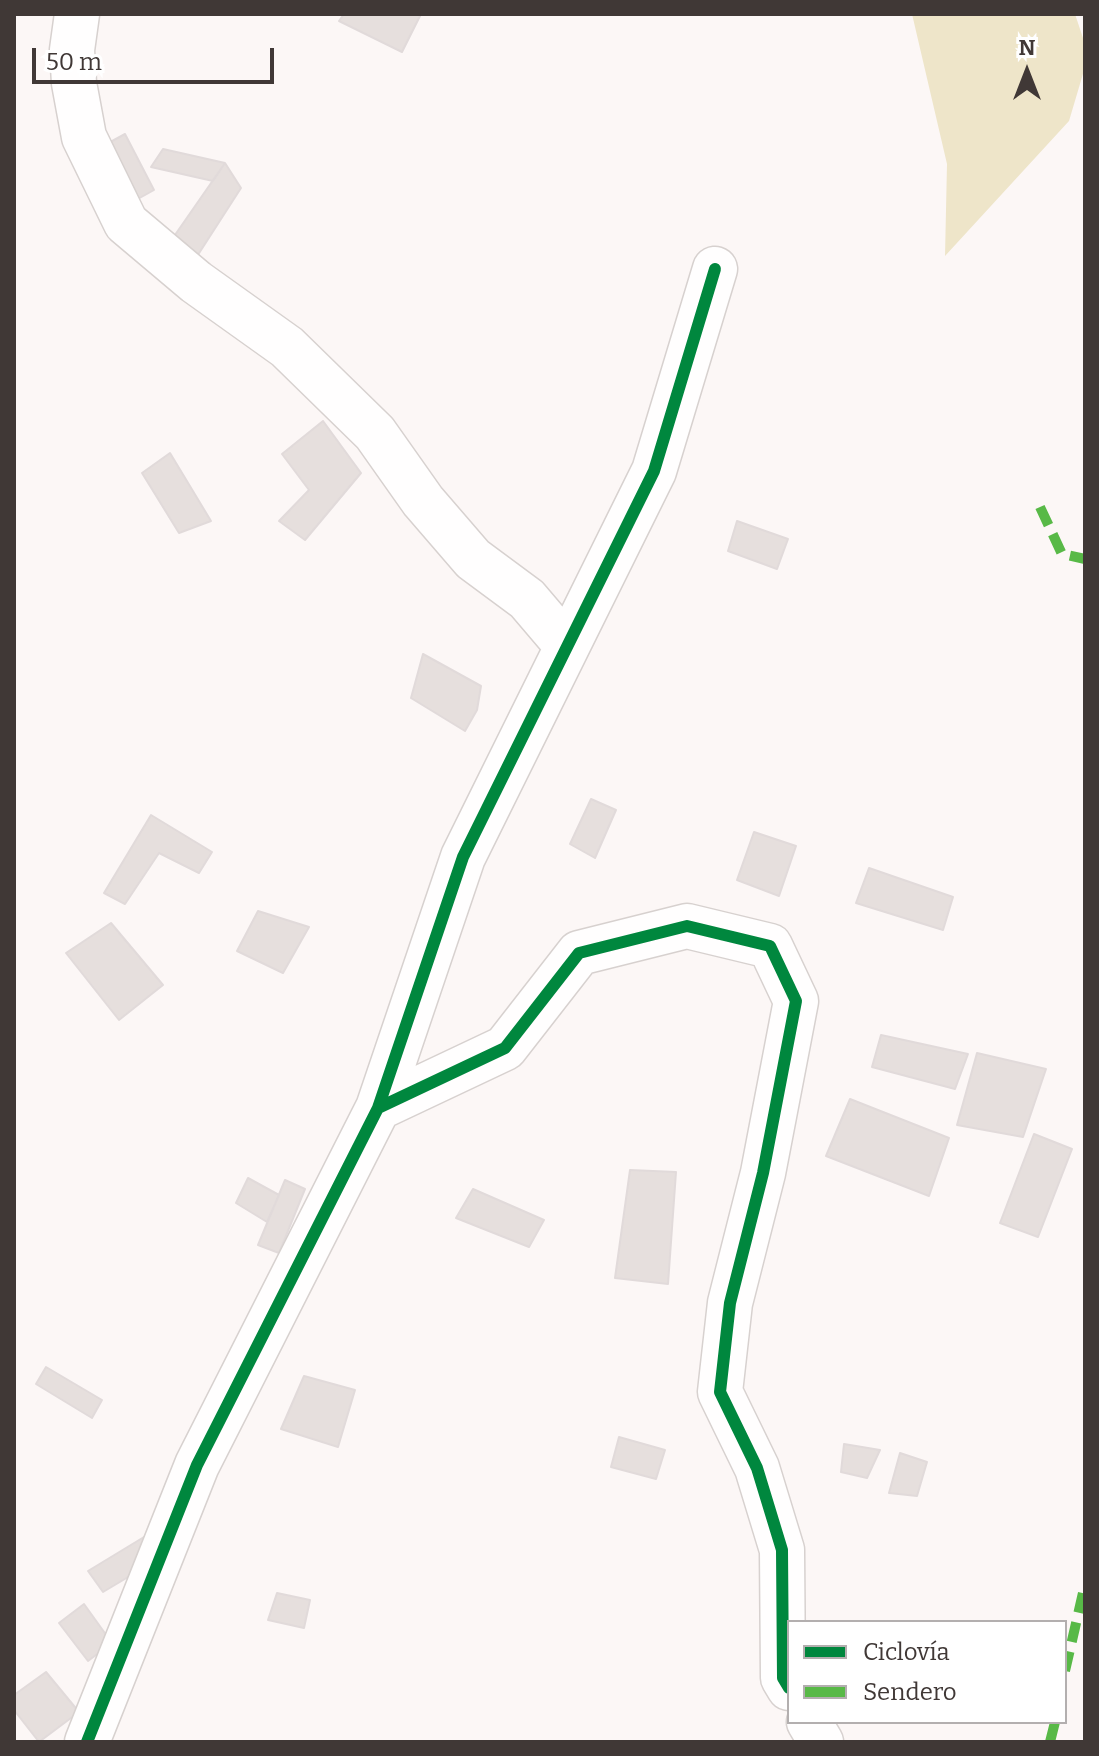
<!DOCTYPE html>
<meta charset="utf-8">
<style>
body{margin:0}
#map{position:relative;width:1099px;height:1756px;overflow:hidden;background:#fcf7f6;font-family:Bitter,serif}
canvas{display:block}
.frame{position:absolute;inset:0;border:16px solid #403836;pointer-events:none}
.legend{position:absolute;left:787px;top:1620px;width:280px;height:104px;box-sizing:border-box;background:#fff;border:2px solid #b3afaf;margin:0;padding:10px 14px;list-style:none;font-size:24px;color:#403836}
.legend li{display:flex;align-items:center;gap:16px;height:40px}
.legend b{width:40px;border:2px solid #b3afaf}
.north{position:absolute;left:987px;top:32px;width:80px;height:80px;-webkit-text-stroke:6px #fff;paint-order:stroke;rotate:0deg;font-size:22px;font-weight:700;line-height:32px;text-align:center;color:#403836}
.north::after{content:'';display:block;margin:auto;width:28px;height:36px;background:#403836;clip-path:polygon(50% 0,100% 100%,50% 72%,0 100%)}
.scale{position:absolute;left:32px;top:48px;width:242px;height:36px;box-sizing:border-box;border:4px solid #403836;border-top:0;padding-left:10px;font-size:24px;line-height:28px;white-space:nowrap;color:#403836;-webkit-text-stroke:6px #fff;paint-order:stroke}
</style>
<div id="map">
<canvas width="1099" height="1756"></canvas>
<div class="frame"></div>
<ul class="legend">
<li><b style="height:10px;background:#00873e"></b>Ciclovía</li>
<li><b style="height:10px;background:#58b947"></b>Sendero</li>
</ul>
<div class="north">N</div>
<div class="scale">50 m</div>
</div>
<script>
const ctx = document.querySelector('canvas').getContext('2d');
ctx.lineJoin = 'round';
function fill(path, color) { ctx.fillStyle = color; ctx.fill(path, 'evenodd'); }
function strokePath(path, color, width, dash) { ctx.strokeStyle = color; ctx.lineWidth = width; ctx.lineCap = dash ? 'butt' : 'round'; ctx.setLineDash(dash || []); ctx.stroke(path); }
fill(new Path2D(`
 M912 14H1075L1085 44V67L1069 121 945 256 947 164Z`), '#eee5c9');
const building = new Path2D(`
 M344 14H421L402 52 339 21Z
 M125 134 154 190 127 205 103 146Z
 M163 149 225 163 213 181 151 167Z
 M225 163 241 188 194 261 168 245Z
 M323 421 361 473 305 540 279 521 309 490 282 454Z
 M170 453 211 521 179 533 142 473Z
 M737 521 788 539 777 569 728 551Z
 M423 654 481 686 477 710 465 731 411 698Z
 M591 799 616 810 595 858 570 844Z
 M151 815 212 852 199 873 159 853 125 904 104 893Z
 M754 832 796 846 779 896 737 880Z
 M869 868 953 897 943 930 856 903Z
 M258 911 309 927 283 973 237 951Z
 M111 923 163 985 119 1020 66 953Z
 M881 1035 968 1054 955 1089 872 1067Z
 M977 1053 1046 1069 1023 1137 957 1125Z
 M850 1099 949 1138 929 1196 826 1156Z
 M1034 1134 1072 1149 1038 1237 1000 1223Z
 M630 1170 676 1172 668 1284 615 1278Z
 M248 1178 279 1195 267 1222 236 1203Z
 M285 1180 305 1189 279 1253 258 1245Z
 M473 1189 544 1220 529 1247 456 1218Z
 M46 1367 102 1400 92 1418 36 1384Z
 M304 1376 355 1390 338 1447 281 1429Z
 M619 1437 665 1450 656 1479 611 1467Z
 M844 1444 880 1450 867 1478 841 1472Z
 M900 1453 927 1462 917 1496 889 1493Z
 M144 1537 150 1564 103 1592 88 1571Z
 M277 1593 310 1600 304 1628 268 1620Z
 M84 1604 112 1643 88 1661 59 1623Z
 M46 1672 79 1712 39 1742 14 1710V1695Z`);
fill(building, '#e6dfdd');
strokePath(building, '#e1dada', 2);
const minor = new Path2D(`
 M77 14 72 50 74 83 84 137 126 223 196 282 287 347 375 433 423 501 473 559 527 599 567 646
 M378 1108 505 1048 579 953 687 926 770 946 796 1001 763 1173 730 1303 720 1392 757 1468 782 1550 783 1678 789 1688
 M809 1722 821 1742
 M87 1742 197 1465 378 1108 463 857 654 471 715 269`);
strokePath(minor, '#d7d1cf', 47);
strokePath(minor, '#fffefe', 44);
strokePath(new Path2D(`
 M1040 507 1062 554 1085 559
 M1065 1671 1085 1584
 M1050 1742 1055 1722`), '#58b947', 10, [20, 10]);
strokePath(new Path2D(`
 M378 1108 505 1048 579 953 687 926 770 946 796 1001 763 1173 730 1303 720 1392 757 1468 782 1550 783 1678 789 1688
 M87 1742 197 1465 378 1108 463 857 654 471 715 269`), '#00873e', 12);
</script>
